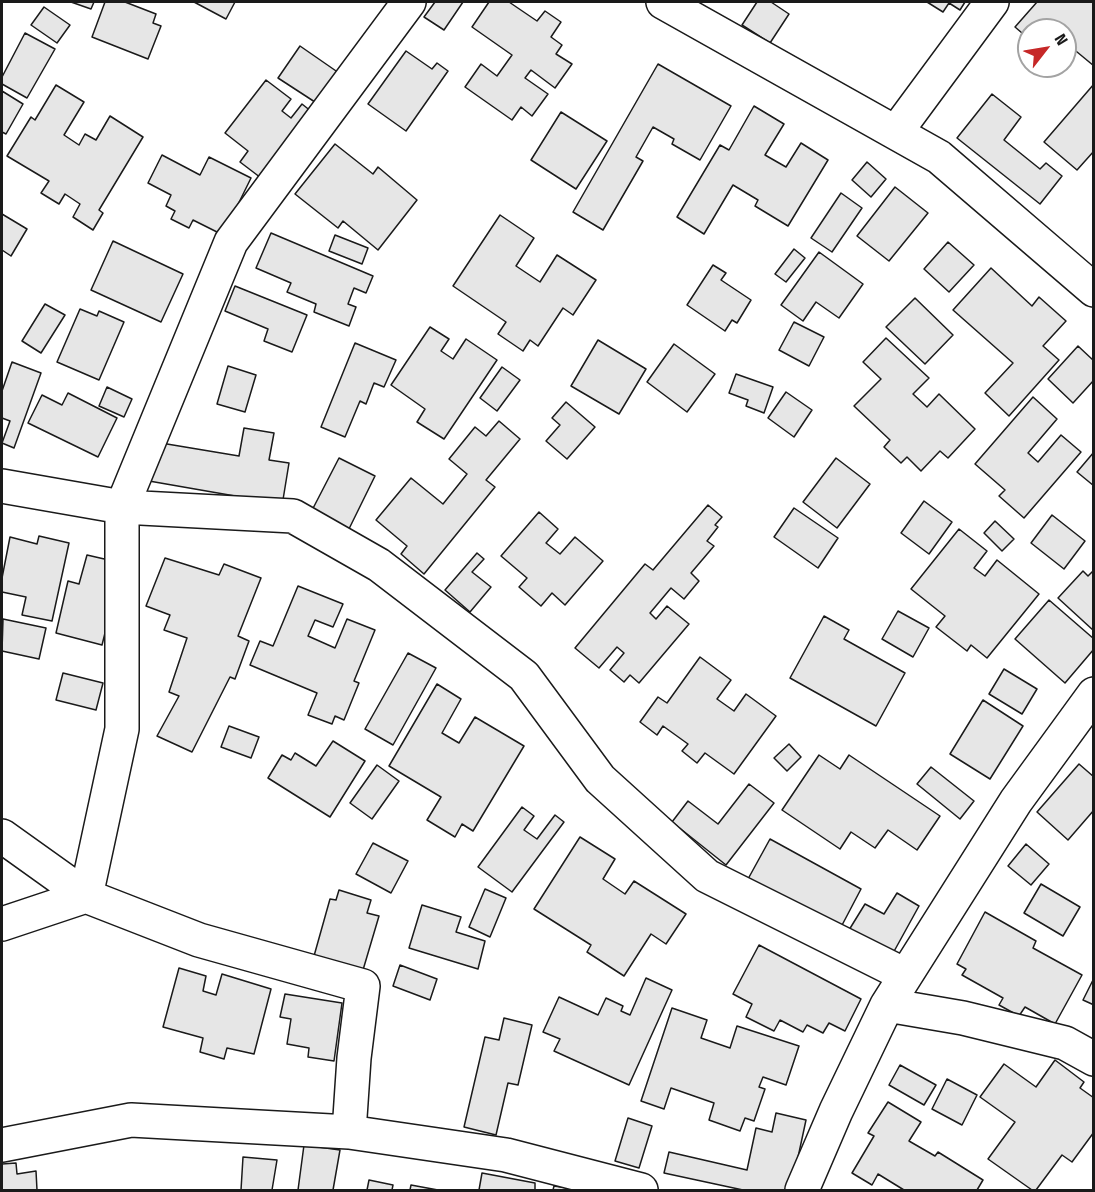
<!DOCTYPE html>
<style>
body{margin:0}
#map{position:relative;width:1095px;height:1192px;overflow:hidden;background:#fff;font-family:"Fira Sans Condensed",sans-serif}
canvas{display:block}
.frame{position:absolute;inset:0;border:3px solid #1a1a1a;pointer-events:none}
.north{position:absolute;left:1017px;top:18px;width:60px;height:60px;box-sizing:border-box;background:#fff;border:2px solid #a3a3a3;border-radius:50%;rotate:59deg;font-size:16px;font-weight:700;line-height:24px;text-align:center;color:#1a1a1a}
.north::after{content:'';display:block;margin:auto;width:21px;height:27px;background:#c62828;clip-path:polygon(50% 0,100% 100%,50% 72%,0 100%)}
</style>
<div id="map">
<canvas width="1095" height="1192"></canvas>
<div class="frame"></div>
<div class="north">N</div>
</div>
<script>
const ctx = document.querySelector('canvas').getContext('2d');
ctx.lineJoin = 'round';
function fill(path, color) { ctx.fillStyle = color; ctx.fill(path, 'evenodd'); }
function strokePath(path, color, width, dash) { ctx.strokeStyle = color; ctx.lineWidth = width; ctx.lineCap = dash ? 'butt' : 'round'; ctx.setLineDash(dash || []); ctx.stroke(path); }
const building = new Path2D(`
 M71 2H94L91 9Z
 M105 2H125L156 14 153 23 161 26 148 59 92 37Z
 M194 2H235L226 19Z
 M435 2H463L444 30 424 17Z
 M489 2H509L537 21 545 11 561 22 551 37 562 45 556 54 572 64 555 88 531 70 525 78 548 94 532 116 521 107 512 120 465 87 481 64 497 76 512 55 472 27Z
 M757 2H771L789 14 770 43 742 25Z
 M927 2H965L960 10 949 3 943 12Z
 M1037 2H1094V66L1065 42V30H1029V39L1015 27Z
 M44 7 70 25 57 43 31 25Z
 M25 33 55 49 27 98 2 84V77Z
 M300 46 339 73 318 104 278 78Z
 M406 51 432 69 437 63 448 71 406 131 368 104Z
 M658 64 731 106 700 160 672 144 674 139 653 127 636 157 643 161 603 230 573 212Z
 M266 80 291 99 282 111 291 118 302 104 312 112 265 181 240 162 248 151 225 133Z
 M1094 84V151L1077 170 1044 142Z
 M56 85 84 102 64 135 79 145 85 134 96 140 110 116 143 137 99 210 103 213 93 230 73 217 80 204 65 194 59 204 41 193 49 181 7 156 31 117 35 120Z
 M2 91 23 104 6 134 2 132Z
 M992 94 1021 117 1004 140 1040 169 1046 163 1062 176 1040 204 957 138Z
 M754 106 784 124 765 155 786 167 801 143 828 160 788 226 755 206 758 200 733 185 704 234 677 217 720 145 729 150Z
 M561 112 607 141 576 189 531 160Z
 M335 144 373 174 378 167 417 200 378 250 343 221 338 228 295 194Z
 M162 155 200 175 209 157 251 178 223 235 193 220 189 228 171 219 175 211 166 206 171 195 148 183Z
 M867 162 886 179 871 197 852 180Z
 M895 187 928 213 889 261 857 236Z
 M841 193 862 208 832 252 811 238Z
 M2 214 27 229 11 256 2 250Z
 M500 215 534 238 516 266 540 282 557 255 596 280 573 315 563 308 538 346 530 340 523 351 498 334 506 322 453 286Z
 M271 233 373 276 366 293 354 288 348 304 356 307 349 326 314 312 316 304 287 292 291 283 256 268Z
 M335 235 368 248 362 264 329 251Z
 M113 241 183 274 161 322 91 290Z
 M948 242 974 265 949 292 924 269Z
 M794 249 805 258 786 282 775 274Z
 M819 252 863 284 839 318 816 302 803 321 781 305Z
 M713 265 726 273 721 280 751 300 737 323 732 320 725 331 687 305Z
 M991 268 1032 306 1039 297 1066 321 1043 346 1059 360 1009 416 985 393 1013 363 953 310Z
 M235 286 307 315 292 352 264 341 268 329 225 311Z
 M915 298 953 335 925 364 886 327Z
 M45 304 65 315 41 353 22 341Z
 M80 309 97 316 99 311 124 322 99 380 57 362Z
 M794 322 824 337 809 366 779 350Z
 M430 327 449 339 441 351 453 359 466 339 497 360 444 439 417 422 425 409 391 385Z
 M886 338 929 378 913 394 927 407 939 394 975 429 948 458 940 451 921 471 907 457 901 463 884 447 890 440 854 406 881 379 863 362Z
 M598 340 646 369 619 414 571 386Z
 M355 343 396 360 384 387 374 383 366 404 360 401 345 437 321 427Z
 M674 344 715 374 687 412 647 382Z
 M1078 346 1094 361V380L1073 403 1048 379Z
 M12 362 41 373 14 448 2 443 10 421 2 418V391Z
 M228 366 256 375 245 412 217 404Z
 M502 367 520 380 497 411 480 398Z
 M736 374 773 387 764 413 746 406 748 400 729 393Z
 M107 387 132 399 124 417 99 406Z
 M786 392 812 410 794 437 768 418Z
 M68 393 117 418 98 457 28 423 42 395 62 405Z
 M1033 397 1057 419 1028 453 1038 462 1061 435 1081 452 1024 518 999 496 1005 490 975 464Z
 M566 402 595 427 567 459 546 441 560 425 552 418Z
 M499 421 520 439 486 480 495 487 424 574 401 554 407 546 376 520 411 478 443 504 467 474 449 459 475 427 486 436Z
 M244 428 274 433 269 460 289 463 281 512 234 504 235 496 149 481 155 442 239 456Z
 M1094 452V486L1077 472Z
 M339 458 375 476 345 537 308 518Z
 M836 458 870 484 837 528 803 502Z
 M924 501 952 522 929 554 901 533Z
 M708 505 722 517 715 525 718 527 707 541 714 546 691 573 699 581 684 599 671 588 650 613 656 619 667 606 689 624 639 683 630 675 624 682 610 670 624 653 617 647 599 668 575 648 645 564 653 570Z
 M794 508 838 538 818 568 774 537Z
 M539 512 558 529 546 543 560 554 575 537 603 561 565 605 552 593 541 606 519 587 527 578 501 556Z
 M1052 515 1085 541 1064 569 1031 543Z
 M995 521 1014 539 1002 551 984 533Z
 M959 529 987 551 974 568 985 576 997 560 1039 594 987 658 971 645 967 651 936 627 945 616 911 589Z
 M39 536 69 543 52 621 22 615 26 597 2 592V578L10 537 37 544Z
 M477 553 484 559 472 572 491 587 470 612 445 590Z
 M87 555 113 561 105 595 114 597 102 645 56 633 68 581 79 584Z
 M165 558 219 575 224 564 261 578 238 636 249 641 235 679 230 677 192 752 157 736 179 696 169 692 187 638 164 630 170 615 146 606Z
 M1094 570V631L1058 598 1083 571 1088 576Z
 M298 586 343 604 333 627 315 620 308 636 335 648 347 619 375 630 354 681 359 683 344 720 335 716 332 724 308 715 317 693 250 665 260 641 273 646Z
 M1049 600 1094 639V649L1065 683 1015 639Z
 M898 611 929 628 913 657 882 639Z
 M824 616 849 630 844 639 905 673 876 726 790 678Z
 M3 619 46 628 39 659 2 651Z
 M408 653 436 668 393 745 365 729Z
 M700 657 731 680 717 699 734 711 746 694 776 716 734 774 705 753 697 763 682 751 688 744 663 726 657 735 640 722 658 697 667 703Z
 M1004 669 1037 689 1022 714 989 694Z
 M63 673 103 683 96 710 56 700Z
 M437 684 461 699 442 733 459 743 475 717 524 746 473 831 462 824 455 837 427 820 441 797 389 766Z
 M983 700 1023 726 990 779 950 754Z
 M229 726 259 737 251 758 221 747Z
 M333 741 365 761 330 817 268 778 282 755 291 760 295 753 316 766Z
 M789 744 801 757 787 771 774 758Z
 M819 755 840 769 849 755 940 816 917 850 888 830 875 848 851 832 840 849 782 810Z
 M1079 764 1094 777V810L1068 840 1037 812Z
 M377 765 399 781 372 819 350 803Z
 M931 767 974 801 960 819 917 784Z
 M749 784 774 803 726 865 672 822 688 801 718 824Z
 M522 807 534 816 524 830 537 839 555 815 564 822 512 892 478 867Z
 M580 837 615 859 603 879 625 894 634 881 686 914 666 944 651 934 624 976 587 952 591 945 534 909Z
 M770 839 861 889 840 929 748 879Z
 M373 843 408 861 391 893 356 874Z
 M1026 844 1049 864 1031 885 1008 866Z
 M1041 884 1080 907 1063 936 1024 913Z
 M485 889 506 898 490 937 469 927Z
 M339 890 371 900 367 913 379 916 363 970 314 956 330 899 336 900Z
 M897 893 919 906 892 955 849 930 865 904 884 914Z
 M422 905 461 917 456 932 485 941 478 969 409 948Z
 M985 912 1036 941 1033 948 1082 975 1055 1024 1025 1007 1019 1016 999 1005 1003 998 962 975 966 969 957 964Z
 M759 945 861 999 845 1031 829 1023 823 1033 807 1025 803 1032 780 1020 774 1031 746 1017 752 1004 733 994Z
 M400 965 437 979 430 1000 393 986Z
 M179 968 206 976 203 991 216 995 222 974 271 989 254 1054 227 1048 224 1059 200 1052 203 1038 163 1027Z
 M646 978 672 990 629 1085 554 1051 560 1039 543 1032 559 997 598 1015 606 998 623 1006 621 1011 630 1015Z
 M1094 978V1005L1083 1000Z
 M285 994 342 1003 334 1061 308 1057 309 1048 287 1044 291 1019 280 1017Z
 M672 1008 707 1020 701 1038 730 1048 737 1026 799 1046 786 1085 763 1077 759 1087 765 1089 754 1121 745 1118 740 1131 709 1120 714 1103 671 1088 664 1109 641 1101Z
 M504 1018 532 1025 518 1085 508 1083 496 1135 464 1127 485 1037 499 1040Z
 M1055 1060 1084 1082 1080 1088 1094 1098V1132L1072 1162 1062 1155 1036 1190H1032L988 1159 1015 1122 980 1097 1004 1064 1036 1087Z
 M900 1065 936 1085 924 1105 889 1085Z
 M947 1079 977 1095 962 1125 932 1109Z
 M888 1102 921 1122 909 1141 935 1156 938 1152 983 1180 977 1190H904L878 1174 872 1185 852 1173 874 1136 868 1133Z
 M776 1113 806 1120 791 1190H743L664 1173 669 1152 747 1170 756 1128 772 1132Z
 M628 1118 652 1126 639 1168 615 1161Z
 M304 1145 340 1150 333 1190H298Z
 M243 1157 277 1160 272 1190H241Z
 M16 1163 17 1174 36 1171 37 1190H2V1164Z
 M482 1173 535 1183V1190H479Z
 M369 1180 393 1185 392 1190H367Z
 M411 1185 438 1190H410Z
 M554 1186 582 1190H553Z`);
fill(building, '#e6e6e6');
strokePath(building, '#1a1a1a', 1.5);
const minor = new Path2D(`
 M663 2 939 157 1094 290
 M896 132 992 2
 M2 486 122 507 293 516 379 565 524 676 600 779 707 876 905 975
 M2 836 86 896 199 940 363 986 354 1058 349 1132 506 1155 641 1190
 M86 896 122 729V507L231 242 409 2
 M2 924 86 896
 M887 1005 963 1018 1065 1043 1094 1059
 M2 1145 131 1120 349 1132
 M802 1190 836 1111 887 1005 1016 801 1094 694`);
strokePath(minor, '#1a1a1a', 36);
strokePath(minor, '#fff', 33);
</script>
